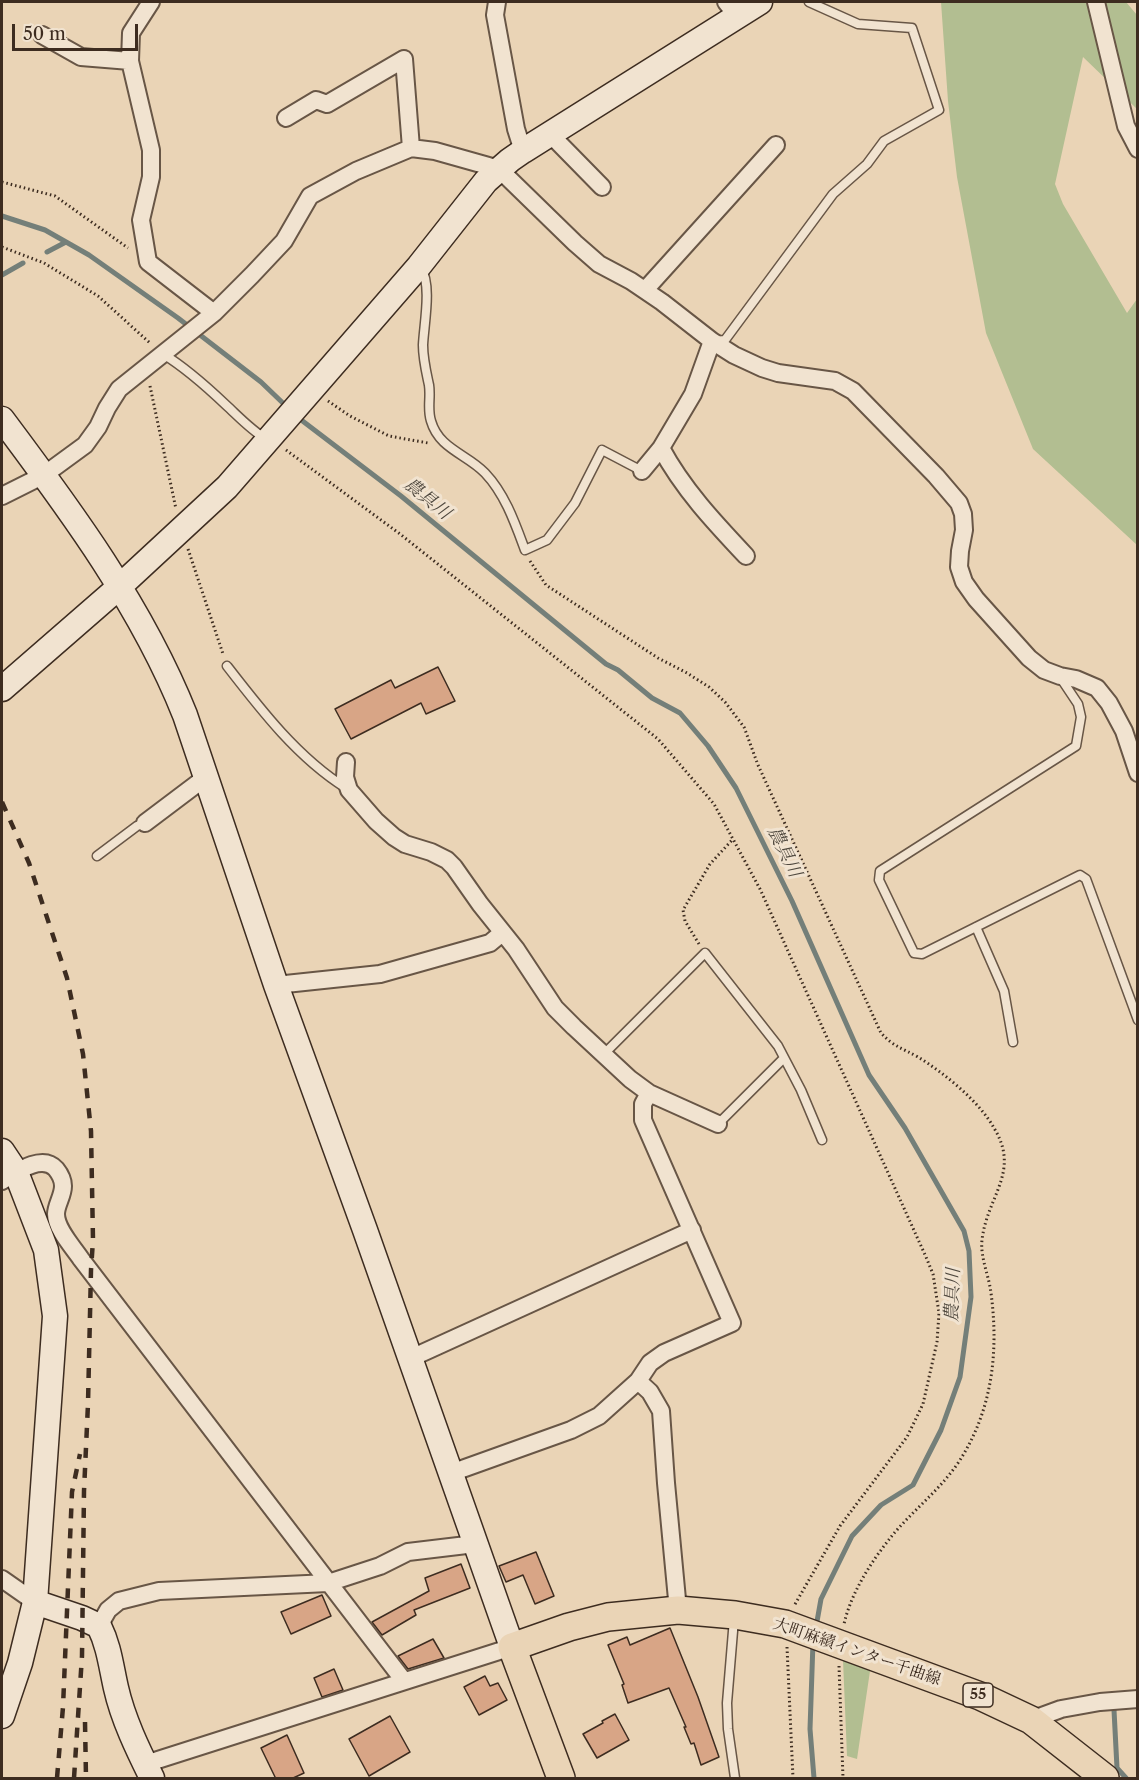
<!DOCTYPE html>
<meta charset="utf-8">
<style>
body{margin:0}
#map{position:relative;width:1139px;height:1780px;overflow:hidden;background:#ead4b6;font-family:"Libre Caslon Text",serif}
canvas{display:block}
.frame{position:absolute;inset:0;border:3px solid #3d2c20;pointer-events:none}
.scale{position:absolute;left:12px;top:24px;width:126px;height:27px;box-sizing:border-box;border:3px solid #3d2c20;border-top:0;padding-left:8px;font-size:18px;line-height:21px;white-space:nowrap;color:#3d2c20;-webkit-text-stroke:4px #f1e3d0;paint-order:stroke}
</style>
<div id="map">
<canvas width="1139" height="1780"></canvas>
<div class="frame"></div>
<div class="scale">50 m</div>
</div>
<script>
const ctx = document.querySelector('canvas').getContext('2d');
ctx.lineJoin = 'round';
function fill(path, color) { ctx.fillStyle = color; ctx.fill(path, 'evenodd'); }
function strokePath(path, color, width, dash) { ctx.strokeStyle = color; ctx.lineWidth = width; ctx.lineCap = dash ? 'butt' : 'round'; ctx.setLineDash(dash || []); ctx.stroke(path); }
function write(font, color, halo, rows, align = 'center') {
  ctx.font = font + ' "Libre Caslon Text","Noto Serif JP",serif'; ctx.lineWidth = 6; ctx.setLineDash([]); ctx.textBaseline = 'middle'; ctx.strokeStyle = halo; ctx.fillStyle = color; for (const [text, x, y, turn = 0] of rows) {
    ctx.save(); ctx.translate(x, y); ctx.rotate((+turn || 0) * Math.PI / 180); ctx.textAlign = isNaN(turn) ? turn : align; if (halo) ctx.strokeText(text, 0, 0); ctx.fillText(text, 0, 0); ctx.restore();
  }
}
fill(new Path2D(`
 M941 2H1126L1137 15V109L1083 57 1055 184 1063 204 1127 313 1137 299 1138 400 1136 404 1138 423 1137 545 1033 449 986 333 957 177 948 101Z
 M843 1660 870 1671 857 1759 847 1756Z`), '#b2be91');
strokePath(new Path2D(`
 M2 216 45 230 89 255 178 318 261 382 287 407
 M47 252 66 242
 M2 275 23 263
 M296 416 401 496 606 664 618 670 652 698 680 713 708 746 736 788 792 901 869 1075 905 1128 964 1231 969 1251 971 1297 960 1377 941 1430 913 1485 881 1505 852 1536 821 1599 816 1627
 M813 1642 810 1729 814 1778
 M1114 1710 1117 1768 1126 1778`), '#747f79', 5);
const building = new Path2D(`
 M438 667 455 701 426 714 421 703 351 739 335 709 391 680 395 688Z
 M536 1552 554 1596 535 1604 523 1575 506 1582 499 1566Z
 M461 1564 470 1588 414 1610 416 1615 382 1635 372 1622 429 1591 425 1578Z
 M322 1595 331 1616 291 1634 281 1612Z
 M670 1628 698 1697 719 1757 701 1765 694 1743 691 1744 684 1727H686L669 1688 628 1703 622 1685 624 1684 608 1645 627 1637 630 1645Z
 M433 1639 444 1658 408 1669 398 1656Z
 M334 1669 343 1690 322 1697 314 1678Z
 M485 1676 490 1686 498 1683 507 1700 479 1715 464 1687Z
 M615 1714 629 1740 597 1758 583 1734 603 1723 602 1721Z
 M390 1716 410 1752 369 1776 349 1739Z
 M287 1735 304 1773 291 1779H276L261 1748Z`);
fill(building, '#d8a586');
strokePath(building, '#3d2c20', 1.5);
const lane = new Path2D(`
 M421 268C432 285 424 324 423 345 423 359 426 371 429 385 431 397 427 409 431 421 439 449 467 454 485 473 505 494 515 523 525 550L547 540 575 503 602 450 642 471
 M714 341 725 340 833 194 867 164 884 141 939 110 912 28 858 24 809 2
 M163 354C186 368 206 386 226 405 239 417 251 430 266 439
 M227 666C261 710 298 758 346 788
 M1060 677 1078 704 1081 717 1076 746 880 871 879 880 914 953 922 954 1080 875 1086 879 1138 1020
 M97 856 137 826 145 823
 M976 927 1004 991 1013 1042
 M604 1054 705 953 778 1046 801 1090 822 1140
 M718 1124 784 1058
 M734 1619 727 1703 728 1729 735 1778`);
const street = new Path2D(`
 M151 2 131 33 130 61 151 150V177L141 220 148 262 214 313
 M497 2 495 15 516 129 523 151
 M726 2 737 16
 M1096 2 1126 126 1138 149
 M42 35 81 57 130 61
 M286 118 316 100 327 104 404 59 411 148
 M550 134 602 187
 M645 290 776 145
 M661 448C683 489 714 522 746 556
 M642 471 661 448 693 394 712 341
 M2 496 44 475 85 445 98 427 107 408 119 389 214 313 252 275 284 241 310 196 356 171 411 148 435 151 499 169 575 243 599 264 631 281 662 302 712 341 734 355 762 368 778 373 835 381 853 391 936 476 959 503 963 514 964 530 960 551 959 567 964 582 976 599 1029 658 1044 670 1060 676 1076 679 1097 688 1109 703 1124 731 1138 773
 M346 762 345 777 349 790 376 821 394 837 405 844 431 852 447 860 454 867 480 904 516 949 555 1008 574 1027 630 1079 649 1093 718 1124
 M145 823 206 777
 M276 985 380 974 490 943 502 933
 M2 1181C15 1173 42 1153 56 1169 60 1174 63 1180 63 1186 63 1196 56 1205 56 1214 56 1229 73 1247 81 1259L404 1681
 M409 1359 692 1230
 M638 1381 650 1392 661 1411 666 1483 678 1610
 M451 1473 571 1430 599 1416 638 1381 650 1363 664 1353 732 1323 643 1120V1104L649 1093
 M2 1579 35 1602
 M99 1626 108 1610 119 1601 159 1591 328 1583 380 1566 408 1552 475 1544
 M1031 1720 1061 1709 1100 1702 1138 1699
 M145 1764 512 1647`);
const secondary = new Path2D(`
 M2 419C71 511 142 607 185 715L276 985 365 1230 512 1647
 M2 689 118 588 227 487 419 266 486 181 510 160 523 151 760 2
 M2 1151 16 1172 46 1250 55 1316 35 1602 20 1663 2 1716
 M35 1602 82 1618 99 1626C109 1646 111 1666 116 1688 123 1719 138 1750 152 1778`);
const primary = new Path2D(`
 M561 1778 512 1647 569 1627 608 1617 678 1610 735 1615 785 1624 980 1696 1031 1720 1105 1778`);
strokePath(lane, '#685646', 11);
strokePath(street, '#685646', 20);
strokePath(secondary, '#3d2c20', 27);
strokePath(primary, '#3d2c20', 30);
strokePath(new Path2D(`
 M2 182 55 196 128 248
 M2 247 44 263 98 296 150 343
 M150 386 176 509
 M328 401 350 416 389 436 428 443
 M286 450 400 534 658 739 714 804 760 889 926 1257 933 1274 939 1313 937 1342 923 1404 907 1437 840 1526 794 1606
 M188 549 223 654
 M530 561 546 585 658 658 687 673 709 687 725 702 744 727 758 765 881 1033C894 1047 902 1048 918 1057 944 1073 979 1101 994 1128 1021 1172 987 1196 982 1240 980 1257 989 1276 991 1293 999 1353 992 1412 958 1463 939 1491 912 1511 891 1537 871 1562 851 1593 844 1624
 M699 944 685 921 683 910 710 864 733 839
 M787 1647 793 1778
 M839 1666 843 1778`), '#3d2c20', 3, [1.5, 3]);
strokePath(lane, '#f1e3d0', 8);
strokePath(street, '#f1e3d0', 16);
strokePath(secondary, '#f1e3d0', 24);
strokePath(primary, '#ead4b6', 27);
strokePath(new Path2D(`
 M2 802 29 863 67 978 83 1054 91 1131 93 1240 91 1270 88 1404 84 1491 82 1656 74 1778
 M85 1722 86 1778
 M57 1778 63 1707 72 1492 80 1454`), '#3d2c20', 4.5, [10, 10]);
for (const [x, y, w] of [
 [978,1695,30]
]) { const box = new Path2D(); box.roundRect(x - w / 2, y - 12, w, 24, 4.5); ctx.fillStyle = '#f1e3d0'; ctx.fill(box); strokePath(box, '#3d2c20', 1.5); }
write('bold 15px', '#3d2c20', null, [
 ["55",978,1695]
]);
write('16px', '#3d2c20', '#f1e3d0', [
 ["大町麻績インター千曲線",857,1652,19]
]);
write('italic 18px', '#4f483e', '#f1e3d0', [
 ["農具川",427,499,39],
 ["農具川",784,852,64],
 ["農具川",953,1295,-88]
]);
</script>
